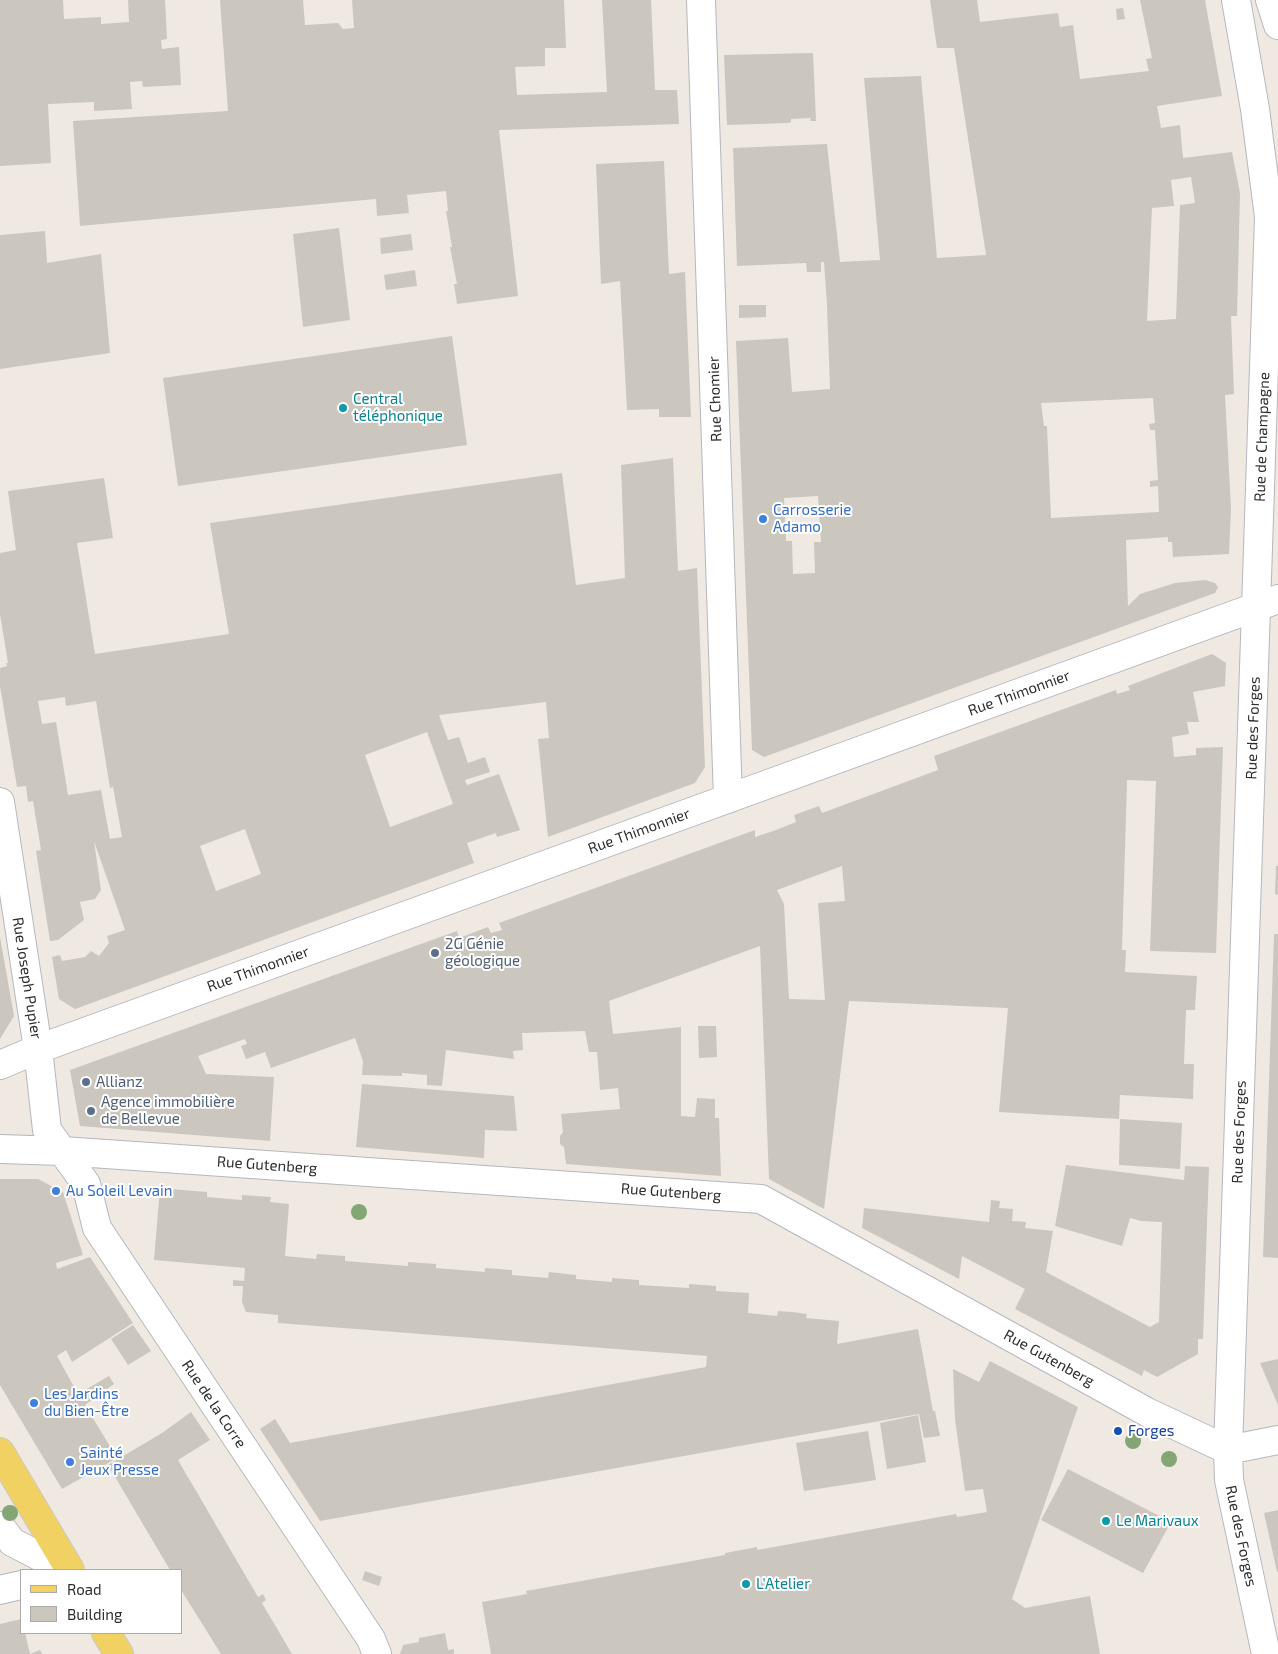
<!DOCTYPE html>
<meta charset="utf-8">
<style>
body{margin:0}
#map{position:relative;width:1278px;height:1654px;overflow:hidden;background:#efe9e1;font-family:"Exo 2",sans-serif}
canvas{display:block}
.legend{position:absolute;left:20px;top:1569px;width:162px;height:65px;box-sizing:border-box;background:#fff;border:1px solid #ababab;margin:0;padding:6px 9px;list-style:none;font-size:15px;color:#2e2e2e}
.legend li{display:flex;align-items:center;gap:10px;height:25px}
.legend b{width:25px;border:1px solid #ababab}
</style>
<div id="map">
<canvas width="1278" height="1654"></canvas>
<ul class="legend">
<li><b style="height:6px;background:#f2d163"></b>Road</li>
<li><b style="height:14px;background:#cbc7bf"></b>Building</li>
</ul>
</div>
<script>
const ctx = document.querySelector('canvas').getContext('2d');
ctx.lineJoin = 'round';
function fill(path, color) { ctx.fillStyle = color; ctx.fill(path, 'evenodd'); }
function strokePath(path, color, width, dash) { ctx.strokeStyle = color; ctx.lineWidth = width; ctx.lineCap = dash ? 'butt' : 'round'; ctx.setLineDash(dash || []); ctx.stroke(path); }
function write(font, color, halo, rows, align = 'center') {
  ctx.font = font + ' "Exo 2",sans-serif'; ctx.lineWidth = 4; ctx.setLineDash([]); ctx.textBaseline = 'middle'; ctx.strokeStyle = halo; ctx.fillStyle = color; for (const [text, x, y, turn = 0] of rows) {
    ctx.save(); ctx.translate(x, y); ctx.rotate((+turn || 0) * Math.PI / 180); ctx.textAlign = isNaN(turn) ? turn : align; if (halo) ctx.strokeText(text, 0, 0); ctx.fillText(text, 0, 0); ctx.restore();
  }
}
fill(new Path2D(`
 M0 0H63L64 19 101 17V24L129 22 128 0H165L167 39 161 40 162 49 179 47 181 85 143 87 142 81 130 82 132 109 94 111V102L48 104 51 163 0 166Z
 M220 0H303L305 25 338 23 343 29 354 28 352 0H564L566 48H545V66L515 67 517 95 607 92 602 0H651L655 90H677L679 124 499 130 518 296 457 304 454 284H457L450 247H452L446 211H448L446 191 407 195 409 213 377 216 376 199 80 226 73 121 228 111Z
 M930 0H977L980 22 1058 13 1060 27 1073 25 1080 79 1149 71 1146 59 1152 58 1140 0H1205L1222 96 1157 106 1161 128 1180 125 1183 158 1232 152 1240 193 1237 316H1231L1234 394 1225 395 1231 508 1229 554 1173 557 1172 542H1168V537L1126 540 1128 606 1140 594 1175 583 1205 580 1215 583 1218 587 1215 593 764 757 752 750 736 341 788 338 792 392 830 389 827 305 824 262H821V272H807L806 263 737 266 733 148 827 144 840 262 880 260 864 78 921 76 937 258 986 255 954 48H937ZM1191 177 1195 203 1180 205 1176 319 1147 321 1152 208 1174 206 1171 180ZM1153 398 1155 423 1149 424 1150 430H1155L1158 480 1150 481V487L1158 486 1159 512 1051 518 1047 426H1044L1041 403ZM818 496 821 542H814L815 573 793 574 792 541H786L784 498Z
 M1123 8 1125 19 1117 20 1116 9Z
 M813 53 816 121H810L811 118 791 119V122L788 123 727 125 724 55Z
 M664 161 669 274 685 272 691 417H659V409L627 410 620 281 601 284 596 164Z
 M339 228 350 320 303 327 293 234Z
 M45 231 47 263 101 254 110 353 0 369V235Z
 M411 234 413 250 381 254 380 238Z
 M415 270 417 286 386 290 384 275Z
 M739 305H766V317L739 318Z
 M452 336 467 445 178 486 163 378Z
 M673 458 678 571 697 568 705 767 695 783 548 837 538 739 549 738 546 702 439 715 448 740 459 737 468 763 485 757 490 772 465 780 467 785 499 774 520 830 497 837 496 833 467 843 474 863 411 886 75 1009 59 999 52 957 60 955 62 961 85 957 91 951 99 956 109 943 107 936 125 930 94 841 101 890 95 899 80 902 84 920 58 940 50 941 36 851 41 850 33 801 28 802 26 786 17 787 0 686V668L7 666 6 663H8L0 614V553L16 550 8 491 104 478 113 538 77 543 95 654 229 634 210 523 562 473 576 585 625 578 621 465ZM65 697 66 706 96 701 110 788 113 787 122 837 110 839 101 790 68 795 56 722 42 724 38 701ZM427 732 453 804 390 827 365 755ZM245 829 261 874 216 891 200 846Z
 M1212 654 1226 663 1225 686 1193 692 1199 722H1187L1189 734 1172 737 1174 757 1196 755V748L1223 747 1216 953 1150 951 1156 781 1127 780V782L1122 950H1126L1125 972 1197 976 1195 1010H1186L1184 1064H1194L1193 1099 1120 1095 1119 1119 999 1112 1008 1008 849 1001 824 1209 769 1179 760 946 609 1001 613 1034 681 1027V1116L695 1117 697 1098 715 1099V1118H719L721 1176 566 1164 564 1147 560 1144V1136L563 1132 561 1114 620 1109 618 1088 600 1090 597 1052H589L585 1031 522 1033 523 1050 513 1051 514 1059 446 1050 442 1086 427 1085V1075L402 1073V1076L362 1075 363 1061 355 1038 271 1068 265 1052 246 1059 241 1046 247 1044 245 1039 198 1056 206 1074 274 1077 270 1141 80 1126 70 1070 457 931 459 938 488 927 491 933 502 930 499 923 755 830V837L776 830 796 822 794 815 819 806 822 813 938 770 934 756 1116 690 1117 694 1130 690 1128 686ZM842 866 845 901 818 903 825 1000 789 999 784 904 777 890Z
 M1276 866H1278V895L1275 894Z
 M1274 934H1278V1258L1263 1257Z
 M0 937 14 1016 0 1039Z
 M698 1026H716L717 1057 699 1058Z
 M362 1084 514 1096 517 1131 485 1130 484 1158 356 1147Z
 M1120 1119 1182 1123 1180 1169 1119 1165Z
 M1066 1165 1184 1180 1185 1166 1209 1167 1203 1339H1198V1354L1157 1377 1144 1370 1142 1376 1015 1309 1025 1289 962 1256 959 1279 862 1228 864 1208 989 1222 991 1200 1000 1201 999 1208 1013 1209 1012 1221 1026 1222 1025 1228 1053 1231 1046 1272 1150 1327 1159 1322 1162 1222 1141 1221 1130 1218 1122 1246 1055 1226Z
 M0 1179H38L63 1192 83 1255 56 1263 57 1269 90 1257 133 1323 72 1362 66 1350 57 1356 78 1394 109 1376 114 1384 85 1405 117 1458 62 1489 0 1385Z
 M160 1188 207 1192V1197L242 1200V1195L271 1197 270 1202 289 1204 285 1256 316 1259 317 1254 345 1256V1261L408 1266V1262L436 1264V1268L485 1272V1268L512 1270V1275L548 1278 549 1272 576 1275V1279L612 1282V1278L639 1280V1285L689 1288V1284L716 1286V1291L749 1293 748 1313 777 1316 778 1311 792 1312 807 1314 806 1318 839 1321 837 1344 918 1329 933 1411H935L940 1436 924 1438 919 1414 320 1521 260 1429 275 1419 290 1443 706 1367 707 1356 278 1323V1315L246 1312 242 1302 243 1286H233V1280L244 1281 245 1268 154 1260Z
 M133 1325 151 1351 128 1365 111 1339Z
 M1278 1359V1405L1260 1363Z
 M990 1361 1078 1407 1012 1599 1025 1608 1090 1596 1100 1654H491L482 1602 527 1594 526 1591 725 1555V1553L757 1547V1550L956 1514 957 1517 987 1512 983 1489 965 1491 955 1419 953 1369 979 1382Z
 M191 1412 210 1440 178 1460 258 1597 263 1594 266 1600 262 1603 292 1654H221L181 1590V1570H170L108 1465 162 1433Z
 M918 1415 926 1462 887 1469 880 1423Z
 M868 1431 876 1480 804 1491 796 1443Z
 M1068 1469 1171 1522 1143 1573 1041 1520Z
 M1278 1510V1572H1277L1264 1513Z
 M365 1571 382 1577 379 1586 362 1580Z
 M21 1619V1633H25L30 1654H0V1624Z
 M445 1633 448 1650 454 1649V1654H400L403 1645 419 1642V1638Z
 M40 1650 42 1654H30Z`), '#cbc7bf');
const minor = new Path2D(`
 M701 0 728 799
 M1236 0 1255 109 1269 217 1228 1450 1229 1480 1266 1654
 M1270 0 1278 25
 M0 802 38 1049 47 1130 86 1184 97 1228 371 1639 377 1654
 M0 1065 38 1049 1278 599
 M0 1149 62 1151 761 1199 1147 1412 1228 1450 1278 1440
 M0 1526 12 1542 66 1570
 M0 1590 21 1585`);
const major = new Path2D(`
 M0 1452 70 1570
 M106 1633 119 1654`);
strokePath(minor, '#b4b7c1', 30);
strokePath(major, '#c9c9c9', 30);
strokePath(minor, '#fff', 28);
strokePath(major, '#f2d163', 28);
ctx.fillStyle = '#84a574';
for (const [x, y] of [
 [359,1212],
 [1133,1441],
 [1169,1459],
 [10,1513]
]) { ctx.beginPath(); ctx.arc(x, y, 8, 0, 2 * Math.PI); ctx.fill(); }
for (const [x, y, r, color] of [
 [343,408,5,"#0f9aa8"],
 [763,519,5,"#3f7fe0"],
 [435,953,5,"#5c6f8a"],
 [86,1082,5,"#5c6f8a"],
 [91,1111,5,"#5c6f8a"],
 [56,1191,5,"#3f7fe0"],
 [34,1403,5,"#3f7fe0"],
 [1118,1431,5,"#1a4fb4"],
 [70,1462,5,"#3f7fe0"],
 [1106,1521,5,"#0f9aa8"],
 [746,1584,5,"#0f9aa8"]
]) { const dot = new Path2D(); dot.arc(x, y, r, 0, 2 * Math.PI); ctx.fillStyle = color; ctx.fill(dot); strokePath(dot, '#fff', 2); }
write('15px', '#0d838f', '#fff', [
 ["Central",353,399],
 ["téléphonique",353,416],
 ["Le Marivaux",1116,1521],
 ["L'Atelier",756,1584]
], 'left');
write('15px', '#2e2e2e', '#fff', [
 ["Rue Chomier",715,399,-92],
 ["Rue de Champagne",1262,437,-88],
 ["Rue Thimonnier",1019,693,-20],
 ["Rue des Forges",1253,728,-88],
 ["Rue Thimonnier",639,831,-20],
 ["Rue Thimonnier",258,969,-20],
 ["Rue Joseph Pupier",27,978,81],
 ["Rue des Forges",1239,1132,-88],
 ["Rue Gutenberg",267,1165,4],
 ["Rue Gutenberg",671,1192,4],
 ["Rue Gutenberg",1049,1358,29],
 ["Rue de la Corre",214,1404,56],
 ["Rue des Forges",1241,1536,78]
]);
write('15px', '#366cbe', '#fff', [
 ["Carrosserie",773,510],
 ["Adamo",773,527],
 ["Au Soleil Levain",66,1191],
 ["Les Jardins",44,1394],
 ["du Bien-Être",44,1411],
 ["Sainté",80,1453],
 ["Jeux Presse",80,1470]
], 'left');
write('15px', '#4e5e75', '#fff', [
 ["2G Génie",445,944],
 ["géologique",445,961],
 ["Allianz",96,1082],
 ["Agence immobilière",101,1102],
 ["de Bellevue",101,1119]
], 'left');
write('15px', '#164399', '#fff', [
 ["Forges",1128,1431]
], 'left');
</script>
